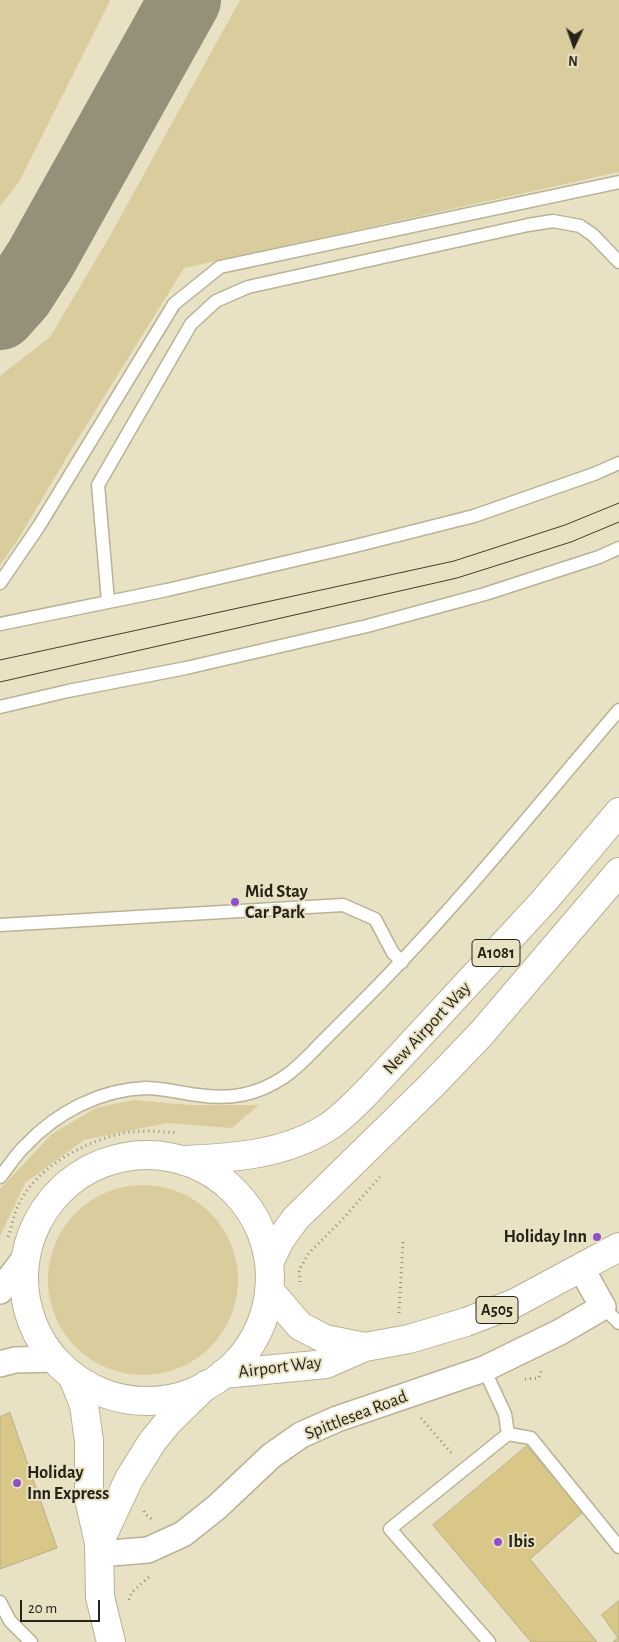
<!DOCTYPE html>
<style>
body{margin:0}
#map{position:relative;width:619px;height:1642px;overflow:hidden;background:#e9e1c3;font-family:"Alegreya Sans",sans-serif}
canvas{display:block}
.north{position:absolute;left:549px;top:20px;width:50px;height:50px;-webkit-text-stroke:4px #e9e1c3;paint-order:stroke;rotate:183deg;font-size:14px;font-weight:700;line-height:20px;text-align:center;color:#262318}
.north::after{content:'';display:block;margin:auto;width:18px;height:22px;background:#262318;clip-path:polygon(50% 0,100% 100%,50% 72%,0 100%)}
.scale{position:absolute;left:20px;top:1600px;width:80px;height:22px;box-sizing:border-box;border:2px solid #262318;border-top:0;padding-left:6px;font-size:15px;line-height:18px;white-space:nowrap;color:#262318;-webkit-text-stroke:4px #e9e1c3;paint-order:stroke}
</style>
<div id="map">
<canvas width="619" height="1642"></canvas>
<div class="north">N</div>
<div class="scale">20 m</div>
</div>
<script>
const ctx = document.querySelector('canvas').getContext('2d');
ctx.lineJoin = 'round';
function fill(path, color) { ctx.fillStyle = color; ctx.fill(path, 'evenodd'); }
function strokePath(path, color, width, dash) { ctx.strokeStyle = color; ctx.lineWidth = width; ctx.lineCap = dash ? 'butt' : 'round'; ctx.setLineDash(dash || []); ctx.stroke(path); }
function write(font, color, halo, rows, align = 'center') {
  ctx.font = font + ' "Alegreya Sans",sans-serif'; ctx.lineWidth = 4; ctx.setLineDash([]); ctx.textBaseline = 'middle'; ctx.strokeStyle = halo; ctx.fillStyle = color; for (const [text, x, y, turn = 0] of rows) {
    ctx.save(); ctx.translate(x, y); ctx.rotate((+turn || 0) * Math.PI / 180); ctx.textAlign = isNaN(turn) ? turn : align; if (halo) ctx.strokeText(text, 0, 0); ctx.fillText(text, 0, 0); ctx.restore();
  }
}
fill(new Path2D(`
 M0 0H110L108 5 19 182 0 206Z
 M240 0H619V172L184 268 71 450 17 541 0 565V376L50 337 107 241Z
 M133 1100 190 1105H259L232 1128 167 1123 84 1140 25 1183 0 1236V1189L52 1134 96 1108Z
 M48 1280a95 95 0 1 1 190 0a95 95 0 1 1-190 0Z`), '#d9cc9d');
strokePath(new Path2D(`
 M0 314 18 294 40 260 185 0`), '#96907a', 72);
const building = new Path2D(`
 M10 1413 57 1548 0 1569V1417Z
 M527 1446 583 1512 530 1559 597 1642H531L433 1525Z
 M619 1601V1642H613L618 1638 602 1615Z`);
fill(building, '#d8c786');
strokePath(building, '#b6ae92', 1);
const service = new Path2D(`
 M0 583 39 526 174 304 220 267 619 182
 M108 601 98 485 191 324 216 301 248 287 528 225 553 221 580 226 593 235 619 262
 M0 624 167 590 355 546 474 516 594 474 619 463
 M0 707 68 691 186 668 367 626 485 594 599 557 619 548
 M0 925 343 905 375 919 393 953 402 962
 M0 1177C9 1166 16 1154 26 1145 57 1112 100 1090 145 1088 163 1088 181 1093 198 1095 230 1100 257 1095 284 1077 299 1067 311 1053 323 1041 337 1027 350 1014 364 1000 455 909 535 808 619 710
 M603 1307 619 1323
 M484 1369 505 1414 508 1434 390 1529 489 1642
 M508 1434 531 1438 619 1547
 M0 1602 10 1621 31 1642`);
const minor = new Path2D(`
 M0 1291 25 1258
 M0 1364 15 1360 55 1359
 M99 1554 148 1550 183 1534 217 1507 271 1456 301 1435 337 1419 484 1369 560 1332 603 1307 581 1268`);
const tertiary = new Path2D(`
 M72 1375 84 1405 89 1441V1499L99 1543 100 1597 111 1642
 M99 1543 129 1479 152 1442 169 1421 206 1385`);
const primary = new Path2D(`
 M269 1290 300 1326 325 1339 365 1347
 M223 1374 326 1364 365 1347 409 1339 466 1322 515 1303 619 1247`);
const trunk = new Path2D(`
 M24 1278a123 123 0 1 1 246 0a123 123 0 1 1-246 0Z
 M186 1160C234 1158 286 1154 328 1127 343 1117 355 1104 368 1091L544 901 619 812
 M269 1263 280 1240 296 1218 431 1086 481 1034 619 872`);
strokePath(service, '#b9b295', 15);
strokePath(minor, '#b9b295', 28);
strokePath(tertiary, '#b9b295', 30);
strokePath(primary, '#b9b295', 30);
strokePath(trunk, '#b9b295', 30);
strokePath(new Path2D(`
 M8 1237C12 1227 13 1217 17 1208 33 1169 84 1141 124 1133 141 1130 160 1131 177 1133
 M300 1282 299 1270 309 1253 341 1221 380 1177
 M399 1313 403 1241
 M525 1379 539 1378 541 1371
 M421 1418 453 1455
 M144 1511 145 1514 153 1520
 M129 1600 132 1592 149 1577`), '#948e79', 3, [1, 4]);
strokePath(service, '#fff', 12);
strokePath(minor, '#fff', 25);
strokePath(tertiary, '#fff', 28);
strokePath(primary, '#fff', 28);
strokePath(trunk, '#fff', 28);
strokePath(new Path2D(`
 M0 660 454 561 565 525 619 503
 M0 682 457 578 571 542 619 522`), '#423e30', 1);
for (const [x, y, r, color] of [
 [235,902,5,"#8e51c7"],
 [597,1237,5,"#8e51c7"],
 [17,1483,5,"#8e51c7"],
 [498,1542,5,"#8e51c7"]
]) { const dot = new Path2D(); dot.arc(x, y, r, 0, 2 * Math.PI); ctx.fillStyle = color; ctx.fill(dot); strokePath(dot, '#e9e1c3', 2); }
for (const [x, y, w] of [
 [496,953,48],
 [497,1310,42]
]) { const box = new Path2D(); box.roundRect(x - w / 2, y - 13.5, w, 27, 4); ctx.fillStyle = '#e9e1c3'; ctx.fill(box); strokePath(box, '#262318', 1); }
write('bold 16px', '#262318', null, [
 ["A1081",496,953],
 ["A505",497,1310]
]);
write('bold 18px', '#262318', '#e9e1c3', [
 ["Mid Stay",245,892],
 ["Car Park",245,913],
 ["Holiday Inn",587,1237,"right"],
 ["Holiday",27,1473],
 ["Inn Express",27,1494],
 ["Ibis",508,1542]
], 'left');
write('18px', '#262318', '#e9e1c3', [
 ["New Airport Way",427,1028,-47],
 ["Airport Way",280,1367,-7],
 ["Spittlesea Road",356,1415,-21]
]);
</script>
